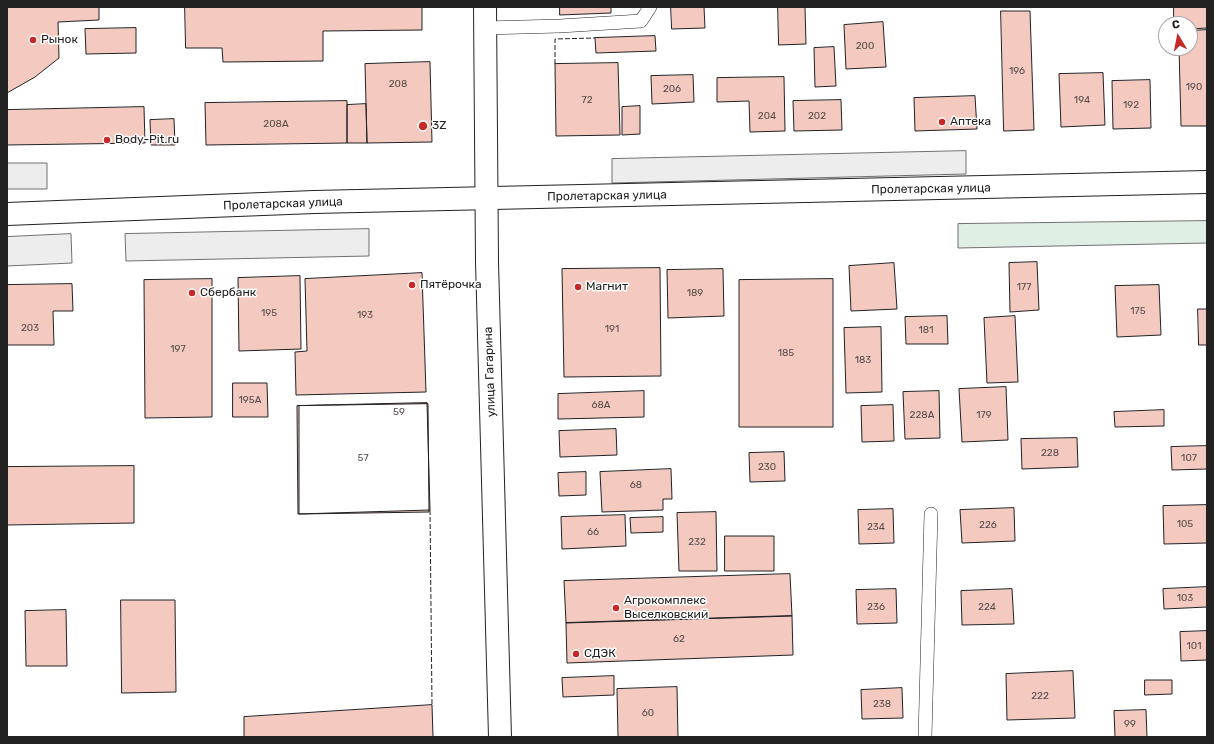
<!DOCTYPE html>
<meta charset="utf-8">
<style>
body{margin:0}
#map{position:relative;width:1214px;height:744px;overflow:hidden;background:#fff;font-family:Rubik,sans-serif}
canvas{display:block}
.frame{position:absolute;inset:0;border:8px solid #222;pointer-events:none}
.north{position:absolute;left:1158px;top:16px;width:40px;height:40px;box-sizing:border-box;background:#fff;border:1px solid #a7a7a7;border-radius:50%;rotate:350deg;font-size:11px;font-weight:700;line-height:16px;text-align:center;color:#222}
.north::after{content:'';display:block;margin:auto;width:14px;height:18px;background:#c62828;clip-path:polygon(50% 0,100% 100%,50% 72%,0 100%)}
</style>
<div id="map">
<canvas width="1214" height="744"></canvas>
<div class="frame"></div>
<div class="north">С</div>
</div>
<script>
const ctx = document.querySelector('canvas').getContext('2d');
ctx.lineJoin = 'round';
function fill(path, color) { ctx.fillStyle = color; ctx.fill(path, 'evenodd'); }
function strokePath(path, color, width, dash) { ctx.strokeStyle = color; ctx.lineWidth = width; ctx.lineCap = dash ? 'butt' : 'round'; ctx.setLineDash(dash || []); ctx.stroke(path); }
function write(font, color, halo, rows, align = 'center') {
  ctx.font = font + ' Rubik,sans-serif'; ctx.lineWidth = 3; ctx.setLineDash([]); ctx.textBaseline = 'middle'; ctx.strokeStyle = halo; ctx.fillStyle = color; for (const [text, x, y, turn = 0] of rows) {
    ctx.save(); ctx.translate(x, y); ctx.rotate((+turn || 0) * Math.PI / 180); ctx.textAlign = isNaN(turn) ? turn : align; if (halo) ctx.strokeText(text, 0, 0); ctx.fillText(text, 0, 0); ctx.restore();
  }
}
const green = new Path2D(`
 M1207 221V243L958 248V224Z`);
fill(green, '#e0efe3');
strokePath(green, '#6f6f6f', 1);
const parking = new Path2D(`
 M966 151V174L612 183V159Z
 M7 163H47V189H7Z
 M369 229V256L126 261 125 234Z
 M71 234 72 263 7 266V237Z`);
fill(parking, '#ededed');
strokePath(parking, '#6f6f6f', 1);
const building = new Path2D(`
 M7 7H99V20L58 22 59 58 35 77 7 93Z
 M185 7H422V30L323 31V61L223 62 222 48H186Z
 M560 7H611V13L560 15Z
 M671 7H704L705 28 672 29Z
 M778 7H805L806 44 779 45Z
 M1174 7H1207V28L1190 29V24H1174Z
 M1001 11H1030L1034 130 1004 131Z
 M883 22 886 67 846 69 844 25Z
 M136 28V53L86 54 85 29Z
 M1207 30V126H1181L1179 48H1190V31Z
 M655 36 656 51 596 53 595 38Z
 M834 47 836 86 815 87 814 48Z
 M430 62 432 142 367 143 365 64Z
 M618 63 620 135 556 136 555 64Z
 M1103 73 1105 125 1061 127 1059 74Z
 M693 75 694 102 652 104 651 76Z
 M784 77 785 131 750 132 749 101 717 102V78Z
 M1150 80 1151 128 1113 129 1112 81Z
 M975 96 977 129 915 131 914 98Z
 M841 100 842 130 794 131 793 101Z
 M347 101V143L206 145 205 103Z
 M366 104 367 143H347V105Z
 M640 106V134L622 135V107Z
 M144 107 145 143 7 145V110Z
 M174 119 175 145H151L150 120Z
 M1037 262 1039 310 1010 312 1009 263Z
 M894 263 897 309 851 311 849 266Z
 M660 268 661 376 564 377 562 269Z
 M723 269 724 316 668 318 667 270Z
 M422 273 426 392 296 395 295 352 307 351 305 279Z
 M300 276 301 349 239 351 238 278Z
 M212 279V417L145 418 144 280Z
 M833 279V427H739V280Z
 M72 284 73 311H53L54 345H7V285Z
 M1159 285 1161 335 1117 337 1115 286Z
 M1198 309H1207V345H1199Z
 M947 316 948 344H906L905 317Z
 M1015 316 1018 382 987 383 984 318Z
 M881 327 882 392 846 393 844 328Z
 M233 383H267L268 417H233Z
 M1006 387 1008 440 962 442 959 389Z
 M644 391V417L558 419V394Z
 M939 391 940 438 905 439 903 392Z
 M427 403 430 510 298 514 297 406Z
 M428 404 429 512 299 514V406Z
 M893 405 894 441 862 442 861 406Z
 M1164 410V426L1115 427 1114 412Z
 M616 429 617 455 560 457 559 431Z
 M1077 438 1078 467 1022 469 1021 439Z
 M1207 446V469L1172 470 1171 447Z
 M784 452 785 481 750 482 749 453Z
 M134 466V523L7 525V467Z
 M671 469 672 499H663V510L602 512 600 472Z
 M586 472V495L559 496 558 473Z
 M1207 505V543L1164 544 1163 506Z
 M1014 508 1015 541 962 543 960 510Z
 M893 509 894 543 859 544 858 510Z
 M716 512 717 571H679L677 513Z
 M625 515 626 546 562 549 561 517Z
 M663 517V532L631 533 630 518Z
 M725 536H774V571H725Z
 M790 574 792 616 566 623 564 581Z
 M1207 587V607L1164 609 1163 589Z
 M896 589 897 623 857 624 856 590Z
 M1012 589 1014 624 962 625 961 591Z
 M121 600H175L176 692 122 693Z
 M66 610 67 666H26L25 611Z
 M792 616 793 655 567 663 566 623Z
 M1207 631V660L1181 661 1180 632Z
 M1073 671 1075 718 1007 720 1006 674Z
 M614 676V695L563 697 562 678Z
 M1145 680H1172V694L1145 695Z
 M677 687 678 737H618L617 689Z
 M902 688 903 718 862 719 861 690Z
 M432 705 433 737H244V717Z
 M1146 710 1147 737H1115L1114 711Z`);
fill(building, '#f3c9c0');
strokePath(building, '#222', 1);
const lane = new Path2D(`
 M485 28 560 26 641 21 650 7
 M925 737 931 514`);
const secondary = new Path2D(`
 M7 214 314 202 1207 182`);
const primary = new Path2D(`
 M485 7 487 262 500 737`);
strokePath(lane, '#222', 14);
strokePath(secondary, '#222', 24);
strokePath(primary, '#222', 24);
strokePath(lane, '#fff', 13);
strokePath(secondary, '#fff', 22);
strokePath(primary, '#fff', 22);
strokePath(new Path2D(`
 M555 64V39L595 38
 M430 510 432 705`), '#222', 1, [5, 2]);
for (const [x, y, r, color] of [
 [33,40,4,"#c62828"],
 [942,122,4,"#c62828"],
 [423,126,5,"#c62828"],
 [107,140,4,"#c62828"],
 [412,285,4,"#c62828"],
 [578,287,4,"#c62828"],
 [192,293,4,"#c62828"],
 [616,608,4,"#c62828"],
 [576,654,4,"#c62828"]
]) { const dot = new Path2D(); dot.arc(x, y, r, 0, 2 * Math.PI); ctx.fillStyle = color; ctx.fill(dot); strokePath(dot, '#fff', 1.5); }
write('10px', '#564c4a', null, [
 ["200",865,46],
 ["196",1017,71],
 ["208",398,84],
 ["190",1194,87],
 ["206",672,89],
 ["72",587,100],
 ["194",1082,100],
 ["192",1131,105],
 ["204",767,116],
 ["202",817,116],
 ["208А",276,124],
 ["177",1024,287],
 ["189",695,293],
 ["175",1138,311],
 ["195",269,313],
 ["193",365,315],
 ["203",30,328],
 ["191",612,329],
 ["181",926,330],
 ["197",178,349],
 ["185",786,353],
 ["183",863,360],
 ["195А",250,400],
 ["68А",601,405],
 ["59",399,412],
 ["228А",922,415],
 ["179",984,415],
 ["228",1050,453],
 ["57",363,458],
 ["107",1189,458],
 ["230",767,467],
 ["68",636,485],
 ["105",1185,524],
 ["226",988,525],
 ["234",876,527],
 ["66",593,532],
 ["232",697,542],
 ["103",1185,598],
 ["236",876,607],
 ["224",987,607],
 ["62",679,639],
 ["101",1194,646],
 ["222",1040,696],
 ["238",882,704],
 ["60",648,713],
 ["99",1130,724]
]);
write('12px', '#222', '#fff', [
 ["Рынок",41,40],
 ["Аптека",950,122],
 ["3Z",432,126],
 ["Body-Pit.ru",115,140],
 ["Пятёрочка",420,285],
 ["Магнит",586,287],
 ["Сбербанк",200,293],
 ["Агрокомплекс",624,601],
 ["Выселковский",624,615],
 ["СДЭК",584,654]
], 'left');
write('12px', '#222', '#fff', [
 ["Пролетарская улица",931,189,-1],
 ["Пролетарская улица",607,196,-1],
 ["Пролетарская улица",283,204,-2],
 ["улица Гагарина",490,372,-92]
]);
</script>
